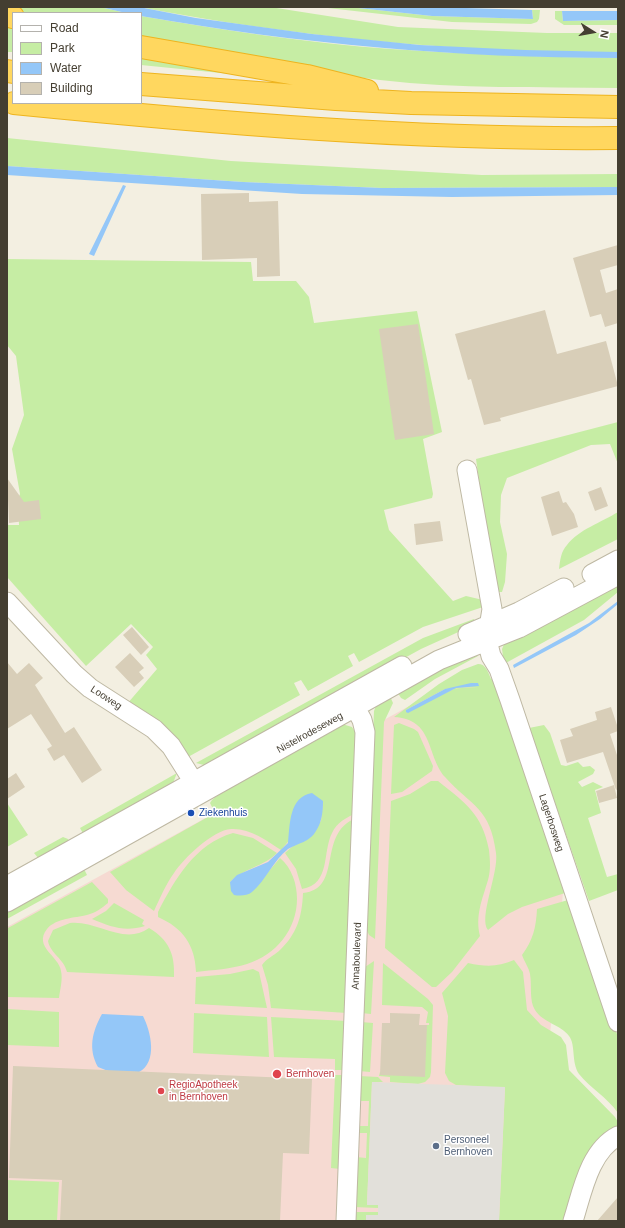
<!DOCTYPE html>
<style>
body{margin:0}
#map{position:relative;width:625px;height:1228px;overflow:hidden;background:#f3efe1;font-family:Arial,sans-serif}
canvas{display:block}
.frame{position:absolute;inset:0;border:8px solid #443e31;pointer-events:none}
.legend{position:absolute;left:12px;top:12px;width:130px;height:92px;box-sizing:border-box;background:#fff;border:1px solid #b4b2ad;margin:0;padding:5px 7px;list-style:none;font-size:12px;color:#443e31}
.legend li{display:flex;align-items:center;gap:8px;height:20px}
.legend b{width:20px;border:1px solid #b4b2ad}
.north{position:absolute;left:573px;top:12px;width:40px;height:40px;-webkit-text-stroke:3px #fff;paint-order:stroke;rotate:101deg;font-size:11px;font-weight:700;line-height:16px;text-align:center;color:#443e31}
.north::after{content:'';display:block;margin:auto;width:14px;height:18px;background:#443e31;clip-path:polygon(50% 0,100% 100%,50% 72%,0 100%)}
</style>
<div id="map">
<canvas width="625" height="1228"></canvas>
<div class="frame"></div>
<ul class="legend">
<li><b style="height:5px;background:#fff"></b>Road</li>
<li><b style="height:11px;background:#c6eda4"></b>Park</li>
<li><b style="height:11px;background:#94c7f8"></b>Water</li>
<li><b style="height:11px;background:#d8ceb8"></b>Building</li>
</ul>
<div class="north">N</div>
</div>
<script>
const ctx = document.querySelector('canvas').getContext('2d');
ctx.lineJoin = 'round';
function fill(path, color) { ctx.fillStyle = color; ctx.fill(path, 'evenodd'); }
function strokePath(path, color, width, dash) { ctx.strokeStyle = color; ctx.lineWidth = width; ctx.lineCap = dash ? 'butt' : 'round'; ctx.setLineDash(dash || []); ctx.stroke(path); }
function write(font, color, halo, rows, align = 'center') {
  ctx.font = font + ' Arial,sans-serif'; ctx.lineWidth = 3; ctx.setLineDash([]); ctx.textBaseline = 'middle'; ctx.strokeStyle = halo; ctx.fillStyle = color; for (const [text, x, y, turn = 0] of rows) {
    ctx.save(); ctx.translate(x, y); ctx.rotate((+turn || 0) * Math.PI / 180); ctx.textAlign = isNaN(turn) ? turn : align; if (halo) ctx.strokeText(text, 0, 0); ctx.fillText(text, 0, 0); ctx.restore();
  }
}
fill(new Path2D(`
 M473 671 563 892 533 1221H7V927Z`), '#f6dad2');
fill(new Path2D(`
 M7 7H100L126 13H17Z
 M139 7H270L398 27 547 33H618V52C459 53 295 37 139 7Z
 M319 7H349L432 16 533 19 532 10H540L539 19 537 22 531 24 452 22Z
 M555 11H562L563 21 618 20V25H564L555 19Z
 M141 16C223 30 307 43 391 49 466 54 542 57 618 58V88C539 87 459 89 380 80 300 71 220 56 141 42Z
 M7 21 13 23V52H7Z
 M141 53 261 77 141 65Z
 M7 138 231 161 482 175 618 174V187L382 188 243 182 7 166Z
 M7 259 251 262 253 281H296L309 297 314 323 417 311 442 432 423 439 433 494 432 498 384 510 389 530 453 601 466 596 483 600V607L423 627 359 662 354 653 348 656 353 666 308 691 301 680 294 683 300 695 188 757 127 704 157 669 146 655 153 647 131 624 86 666 7 577V525H19L18 499 20 494 12 449 24 415 16 356 7 345Z
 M618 422V464L610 444 591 445 507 478 501 495 500 522 507 554 505 582 502 592H495L476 459Z
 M618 512V539L559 569C560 561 561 551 567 545 578 530 602 522 618 512Z
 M618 580V592L584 620 504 664 502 649 505 642Z
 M474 619 476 624 421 649 208 766 196 763 423 638Z
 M473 654 478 656 435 679 405 700 401 698 396 690Z
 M478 664C486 664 488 672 491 679L495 677 565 893 522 907 508 914 488 930C478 918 499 873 496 853 490 807 472 807 445 777 426 755 434 719 394 717L439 684 462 670ZM478 687 456 688 406 712V710L445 689Z
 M389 694 393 703 384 722 375 939 369 935 365 926 374 711 377 703Z
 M399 723 414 729 418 732 433 766 432 771 402 792 391 794 394 725Z
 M342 724 352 727 357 735 356 813C346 818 337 822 332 833 322 853 331 884 302 889L296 869 285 853 321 821 323 801 281 850C266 840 250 828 231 829 213 830 184 858 174 873 166 884 160 898 154 911L126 890 110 872 215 813 210 803 212 800 238 778Z
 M544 725 550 733 561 765 566 766 578 762 583 767 590 766 595 770 593 774 578 782 582 787 593 782 603 787 595 790 601 813 588 818 607 877 618 874V890L589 901 529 728Z
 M177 773 171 788 85 837 80 828Z
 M431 781H438C465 803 482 813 489 850 490 860 491 870 488 880 482 900 475 916 480 936L452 972 436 987H432L385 948 391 801 410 794Z
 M7 803 28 835 7 847Z
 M356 818 347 1013 271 1008 268 985 262 965C266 959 273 956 279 951 297 934 302 917 303 893 344 889 316 834 356 818Z
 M233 833 253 838 277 853C263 867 244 868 230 882L263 878 280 858C292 868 297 884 297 899 297 929 276 955 247 964 231 969 213 970 196 972 195 945 183 928 158 917V912C175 879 195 844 233 833Z
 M63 837 68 839 71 845 39 859 34 853Z
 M82 865 87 875 7 919V907Z
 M92 882 108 899V903C102 908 95 913 87 915 75 918 56 918 47 929 33 947 59 956 61 971 63 979 60 990 59 998L7 997 8 928Z
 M568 900 593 963 618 1037V1113C607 1097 590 1088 579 1074 571 1062 576 1045 569 1036 560 1024 543 1023 535 1010 529 1001 532 985 530 974 529 968 524 961 522 955 533 940 536 928 537 909Z
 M114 903 144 920 142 924 145 926C125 932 111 927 92 919L106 911Z
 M70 923C97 920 124 946 149 928 169 940 175 954 174 977L67 972C64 959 50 953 48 941L53 930Z
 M514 960 523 972 527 1010 541 1025 561 1037 566 1045 569 1070 615 1117 618 1122V1129L567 1221H499L505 1088 456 1085 449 1081 445 1073 448 1016 442 993 468 963C486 967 498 967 514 960Z
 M374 961 371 1014 361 1013 365 967Z
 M383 963 428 999 433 1005 431 1072 430 1077 425 1082 418 1084 390 1082V1077L379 1076 380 1072 422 1074 424 1025H429V1023H426L428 1012 422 1007 382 1005Z
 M253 969 259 972 267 1008 195 1004 196 977 230 974Z
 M7 1009 59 1012V1047L7 1045Z
 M194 1013 267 1017 269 1057 193 1053Z
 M271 1017 347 1021 344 1070H335V1059L274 1057Z
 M361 1022 373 1023 370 1072 359 1071Z
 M335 1075H344L340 1169 331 1168Z
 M359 1076 378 1077 383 1082H372L367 1205H378V1208L354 1207 356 1157 366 1158 367 1133H357V1126H368L369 1101H358Z
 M7 1180 59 1182 57 1221H7Z
 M353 1212H378V1215H366V1221H353Z`), '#c6eda4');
fill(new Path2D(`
 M372 1082 505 1087 499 1221H366V1215H378V1205H367Z`), '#e2e0da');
fill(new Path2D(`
 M100 7H139L196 18 312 34 420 45 525 50 618 52V58C458 58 299 44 141 16V13H126Z
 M349 7H433L532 10 533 19 432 16Z
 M562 11H618V20L563 21Z
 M7 166 243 182 382 188 618 187V195L452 197 302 194 7 175Z
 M123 185 126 186 94 256 89 254Z
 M618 601V604L600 619 576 635 514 668 513 665 589 623Z
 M471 683H478L479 686 456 688 408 713 406 712V710L445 689Z
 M312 793 323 801C323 811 322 822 316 831 310 842 298 843 288 849 273 861 266 880 252 892 247 896 240 896 234 895L231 891 230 882 237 875 268 862 288 843C290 824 289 797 312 793Z
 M102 1014 143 1016C151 1032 158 1062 139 1072L108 1071 98 1067C88 1049 92 1032 102 1014Z`), '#94c7f8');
fill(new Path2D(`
 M249 193V202L278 201 280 276 257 277V258L202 260 201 194Z
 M618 245V265L600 270 606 293 618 289V323L605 327 601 314 590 317 573 258Z
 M545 310 557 354 606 341 618 386 500 418 501 421 484 425 471 379 468 380 455 334Z
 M418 324 434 434 395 440 379 329Z
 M7 478 24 502 39 500 41 519 9 523Z
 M601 487 608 506 595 511 588 492Z
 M559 491 563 503 566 502 574 514 578 527 552 536 541 497Z
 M440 521 443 541 416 545 414 524Z
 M132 627 149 647 141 655 123 635Z
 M130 653 144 668 139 672 144 678 134 687 115 667Z
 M7 662 17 674 29 663 43 678 35 685 65 733 74 727 102 770 82 783 64 755 54 761 47 749 52 746 31 714 7 729Z
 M611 707 618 728V731L610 734 618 758V789L616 790 603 752 567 763 560 740 573 736 570 729 597 720 595 712Z
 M16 773 25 787 7 799V779Z
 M614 785 617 798 599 803 596 791Z
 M390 1013 420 1014 419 1025H427L425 1077 380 1075 382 1023H390Z
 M13 1066 312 1079 309 1154 283 1153 280 1221H60L62 1180 9 1178Z
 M618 1197V1221H597Z`), '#d8ceb8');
const minor = new Path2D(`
 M467 470 492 609 487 640 491 656 499 669 510 700 618 1022
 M592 574 618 560
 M7 602 74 674 90 688 154 729 171 746 200 792
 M468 634 519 612 564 588
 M7 886 402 666
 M7 902 439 660 519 628 618 575
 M346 1221 365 732 362 720 350 698
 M573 1221C582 1193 589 1151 618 1136`);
const highway = new Path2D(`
 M7 15 13 17
 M141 47 307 76 367 91
 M7 71 13 72
 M141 84 336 99 411 103 618 107
 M14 103C215 123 416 140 618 138`);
strokePath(minor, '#beb8a3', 21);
strokePath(highway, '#eeb41f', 24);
strokePath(minor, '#fff', 19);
strokePath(highway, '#ffd75f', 22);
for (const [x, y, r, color] of [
 [191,813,4,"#1a4fb4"],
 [277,1074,5,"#e0444e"],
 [161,1091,4,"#e0444e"],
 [436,1146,4,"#5c6f8a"]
]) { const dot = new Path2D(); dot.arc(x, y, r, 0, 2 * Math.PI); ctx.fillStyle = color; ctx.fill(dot); strokePath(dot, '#fff', 1.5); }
write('10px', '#443e31', '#fff', [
 ["Looweg",106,698,33],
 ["Nistelrodeseweg",310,733,-29],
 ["Lagerbosweg",551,823,72],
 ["Annaboulevard",357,956,-88]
]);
write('10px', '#164399', '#fff', [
 ["Ziekenhuis",199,813]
], 'left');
write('10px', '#be3a42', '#fff', [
 ["Bernhoven",286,1074],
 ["RegioApotheek",169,1085],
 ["in Bernhoven",169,1097]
], 'left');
write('10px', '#4e5e75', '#fff', [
 ["Personeel",444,1140],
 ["Bernhoven",444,1152]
], 'left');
</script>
